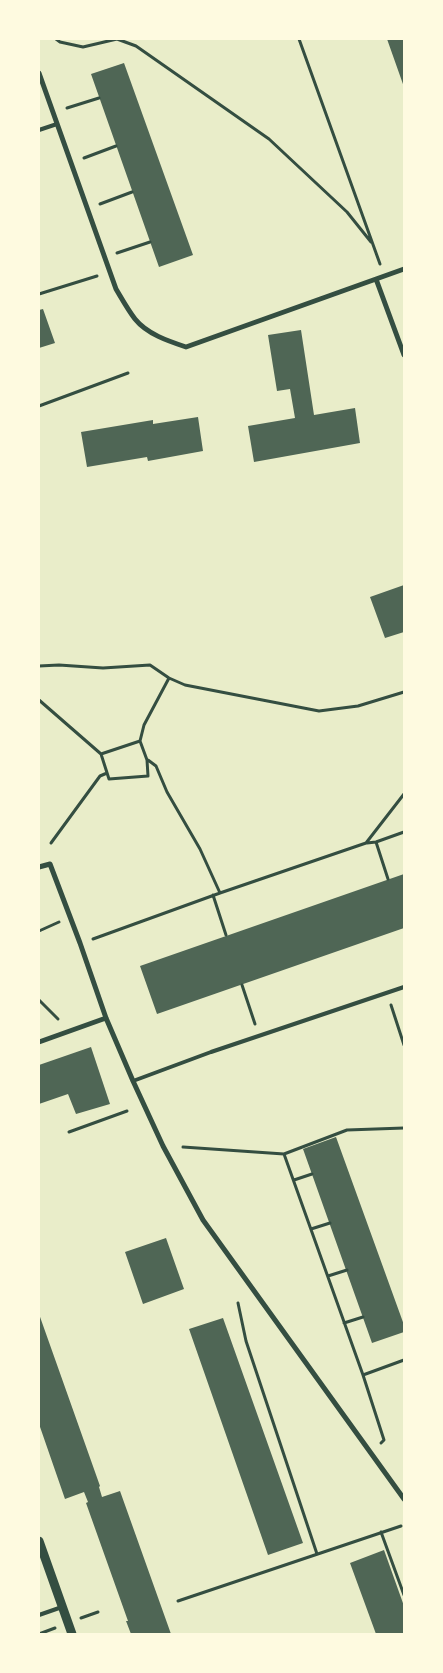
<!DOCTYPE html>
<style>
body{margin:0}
#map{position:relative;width:443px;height:1673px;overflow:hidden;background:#e9edc9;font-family:"PT Sans Narrow",sans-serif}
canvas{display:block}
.frame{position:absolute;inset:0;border:40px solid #fefae0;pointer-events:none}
</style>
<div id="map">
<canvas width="443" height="1673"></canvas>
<div class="frame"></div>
</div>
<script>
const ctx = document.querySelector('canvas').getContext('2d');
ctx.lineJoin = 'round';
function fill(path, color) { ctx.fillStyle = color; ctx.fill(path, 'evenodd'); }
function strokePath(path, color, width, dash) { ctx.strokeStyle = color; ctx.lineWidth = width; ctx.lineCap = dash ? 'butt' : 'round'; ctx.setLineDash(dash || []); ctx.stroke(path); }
fill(new Path2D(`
 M387 39H404V87Z
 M124 63 193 255 159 267 91 74Z
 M43 309 55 343 39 348V310Z
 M301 330 314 415 355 408 360 443 254 462 248 426 295 418 290 389 277 391 268 335Z
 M198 417 203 451 148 461 147 457 87 467 81 432 153 420V424Z
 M404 585V632L385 638 370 597Z
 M404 874V928L157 1014 140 966Z
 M91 1047 110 1104 76 1114 68 1094 39 1104V1065Z
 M336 1137 404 1325V1332L372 1343 303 1149Z
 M166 1238 184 1289 143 1304 125 1252Z
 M39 1314 100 1486 99 1487 102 1497 120 1491 171 1634H131L126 1621H128L86 1503 88 1502 84 1492 65 1499 39 1424Z
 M223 1318 303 1543 268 1555 189 1329Z
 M384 1550 404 1606V1634H376L350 1563Z`), '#4f6655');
strokePath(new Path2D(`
 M56 39 60 42 83 47 117 39 136 46 269 139 347 212 371 242
 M299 39 380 264
 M67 108 99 98
 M84 158 116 146
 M100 204 132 192
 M117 253 150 242
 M39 294 97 276
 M39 406 128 373
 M39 666 59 665 103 668 150 665 169 678 185 685 319 711 358 706 404 692
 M39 700 101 754 109 779 148 776 147 760 140 741
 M101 754 140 741 144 725 169 678
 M148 760 156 766 167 792 200 849 220 893
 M376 842 388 879
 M51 843 100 776 107 773
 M367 843 376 842 404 832
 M213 895 226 935
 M39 931 59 922
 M93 939 220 893 366 843 404 794
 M242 985 255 1024
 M39 1000 58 1019
 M391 1005 404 1045
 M69 1132 127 1111
 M183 1147 284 1154 347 1130 404 1128
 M284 1154 363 1375 404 1360
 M294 1180 312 1174
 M311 1229 330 1223
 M328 1276 347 1270
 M238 1303 246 1341 317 1554
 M344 1323 363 1317
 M363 1375 384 1440 381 1443
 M381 1532 404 1595
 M178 1601 401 1526
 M81 1618 98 1612
 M39 1634 55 1628`), '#344e41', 3);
strokePath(new Path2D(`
 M39 130 57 124
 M133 1081 211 1052 404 987
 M39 1615 62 1607`), '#344e41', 4);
strokePath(new Path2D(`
 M39 73 116 289C122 299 128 310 135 319 147 334 168 341 186 347L404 269
 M376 279 404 355
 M39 867 50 864 80 943 106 1018 133 1081 163 1146 203 1220 404 1499
 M39 1042 106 1018`), '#344e41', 5);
strokePath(new Path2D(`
 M39 1541 72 1634`), '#344e41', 9);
</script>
